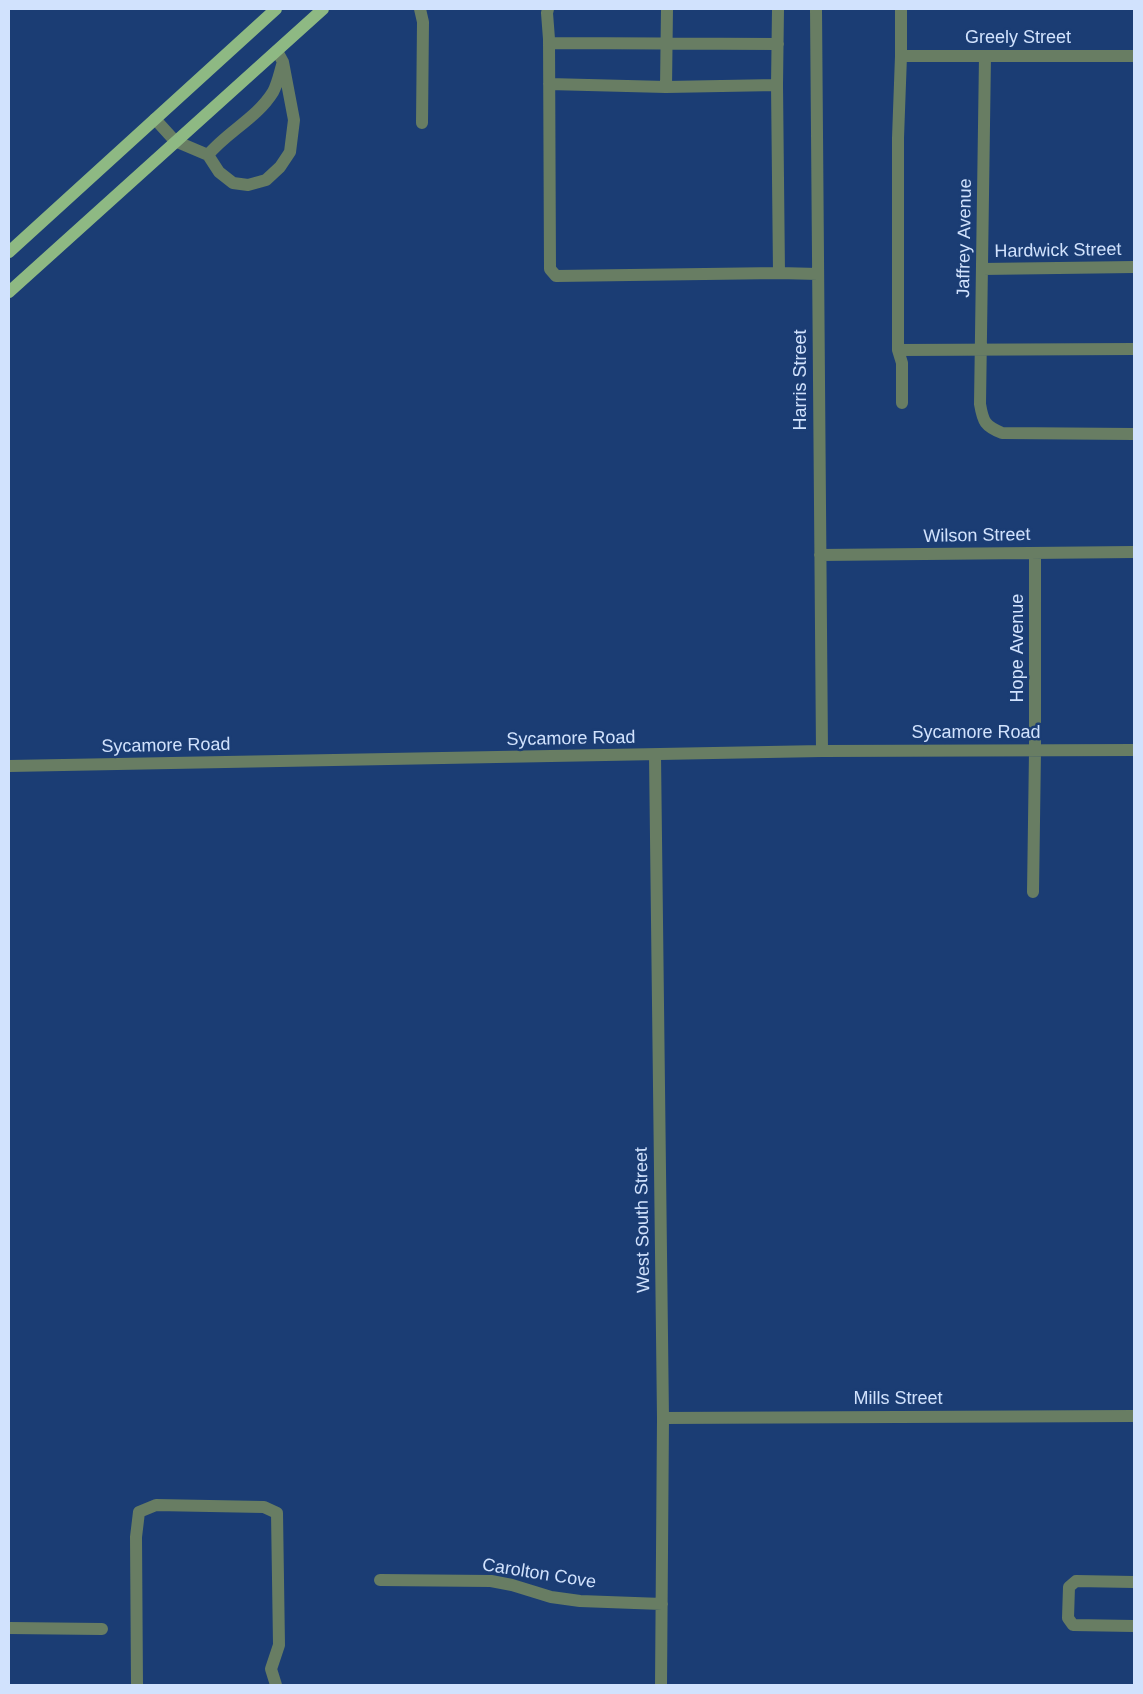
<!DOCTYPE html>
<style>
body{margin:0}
#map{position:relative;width:1143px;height:1694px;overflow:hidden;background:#1b3d74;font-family:Helvetica,sans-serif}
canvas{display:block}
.frame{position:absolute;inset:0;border:10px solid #d1e2fd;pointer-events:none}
</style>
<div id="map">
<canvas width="1143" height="1694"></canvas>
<div class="frame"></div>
</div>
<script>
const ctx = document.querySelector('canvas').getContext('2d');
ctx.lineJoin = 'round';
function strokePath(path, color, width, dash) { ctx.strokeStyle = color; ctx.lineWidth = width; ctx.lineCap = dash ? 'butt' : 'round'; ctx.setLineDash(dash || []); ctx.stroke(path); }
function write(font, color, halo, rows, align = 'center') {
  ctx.font = font + ' Helvetica,sans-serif'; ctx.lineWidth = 5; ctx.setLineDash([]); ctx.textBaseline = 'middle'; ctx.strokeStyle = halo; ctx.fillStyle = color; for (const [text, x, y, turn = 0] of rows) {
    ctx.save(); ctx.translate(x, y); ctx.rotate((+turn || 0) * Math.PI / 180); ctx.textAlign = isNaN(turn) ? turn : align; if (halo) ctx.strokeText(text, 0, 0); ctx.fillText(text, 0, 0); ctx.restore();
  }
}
strokePath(new Path2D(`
 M420 9 423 22 422 123
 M548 9 547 13 549 39 550 269 556 276 779 273 777 85 666 87 667 9
 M816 9 822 751
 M901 9V56L898 138V350L902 363V403
 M549 43 778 44
 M901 56H1134
 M985 56 980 404C983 422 985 426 1002 433L1134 434
 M549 84 666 87
 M777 85 778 9
 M155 119 175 141 208 155 219 172 233 183 248 185 266 180 280 167 290 152 294 120 283 62 277 51
 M208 155C227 132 257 118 273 92 278 83 280 71 283 62
 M982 269 1134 267
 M779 273 818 274
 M898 350 1134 349
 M820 555 1134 552
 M655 755 663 1418 661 1685
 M9 766 822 751 1134 750
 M1033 892 1035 751V553
 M663 1418 1134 1416
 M380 1580 491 1581 512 1585 551 1597 580 1601 662 1604
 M1134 1582 1076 1581 1069 1587 1068 1618 1073 1625 1134 1626
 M9 1628 102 1629
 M137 1685 136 1537 139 1512 156 1505 264 1507 277 1513 279 1645 271 1669 276 1685`), '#687d63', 12);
strokePath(new Path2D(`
 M9 252 276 9
 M9 292 323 9`), '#8eb983', 12);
write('18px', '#d1e2fd', '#1b3d74', [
 ["Greely Street",1018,38],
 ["Jaffrey Avenue",965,238,-89],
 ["Hardwick Street",1058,251,-1],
 ["Harris Street",801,380,-90],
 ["Wilson Street",977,536,-1],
 ["Hope Avenue",1018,648,-90],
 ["Sycamore Road",976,733],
 ["Sycamore Road",571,739,-1],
 ["Sycamore Road",166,746,-1],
 ["West South Street",643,1220,-91],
 ["Mills Street",898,1399],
 ["Carolton Cove",539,1574,9]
]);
</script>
